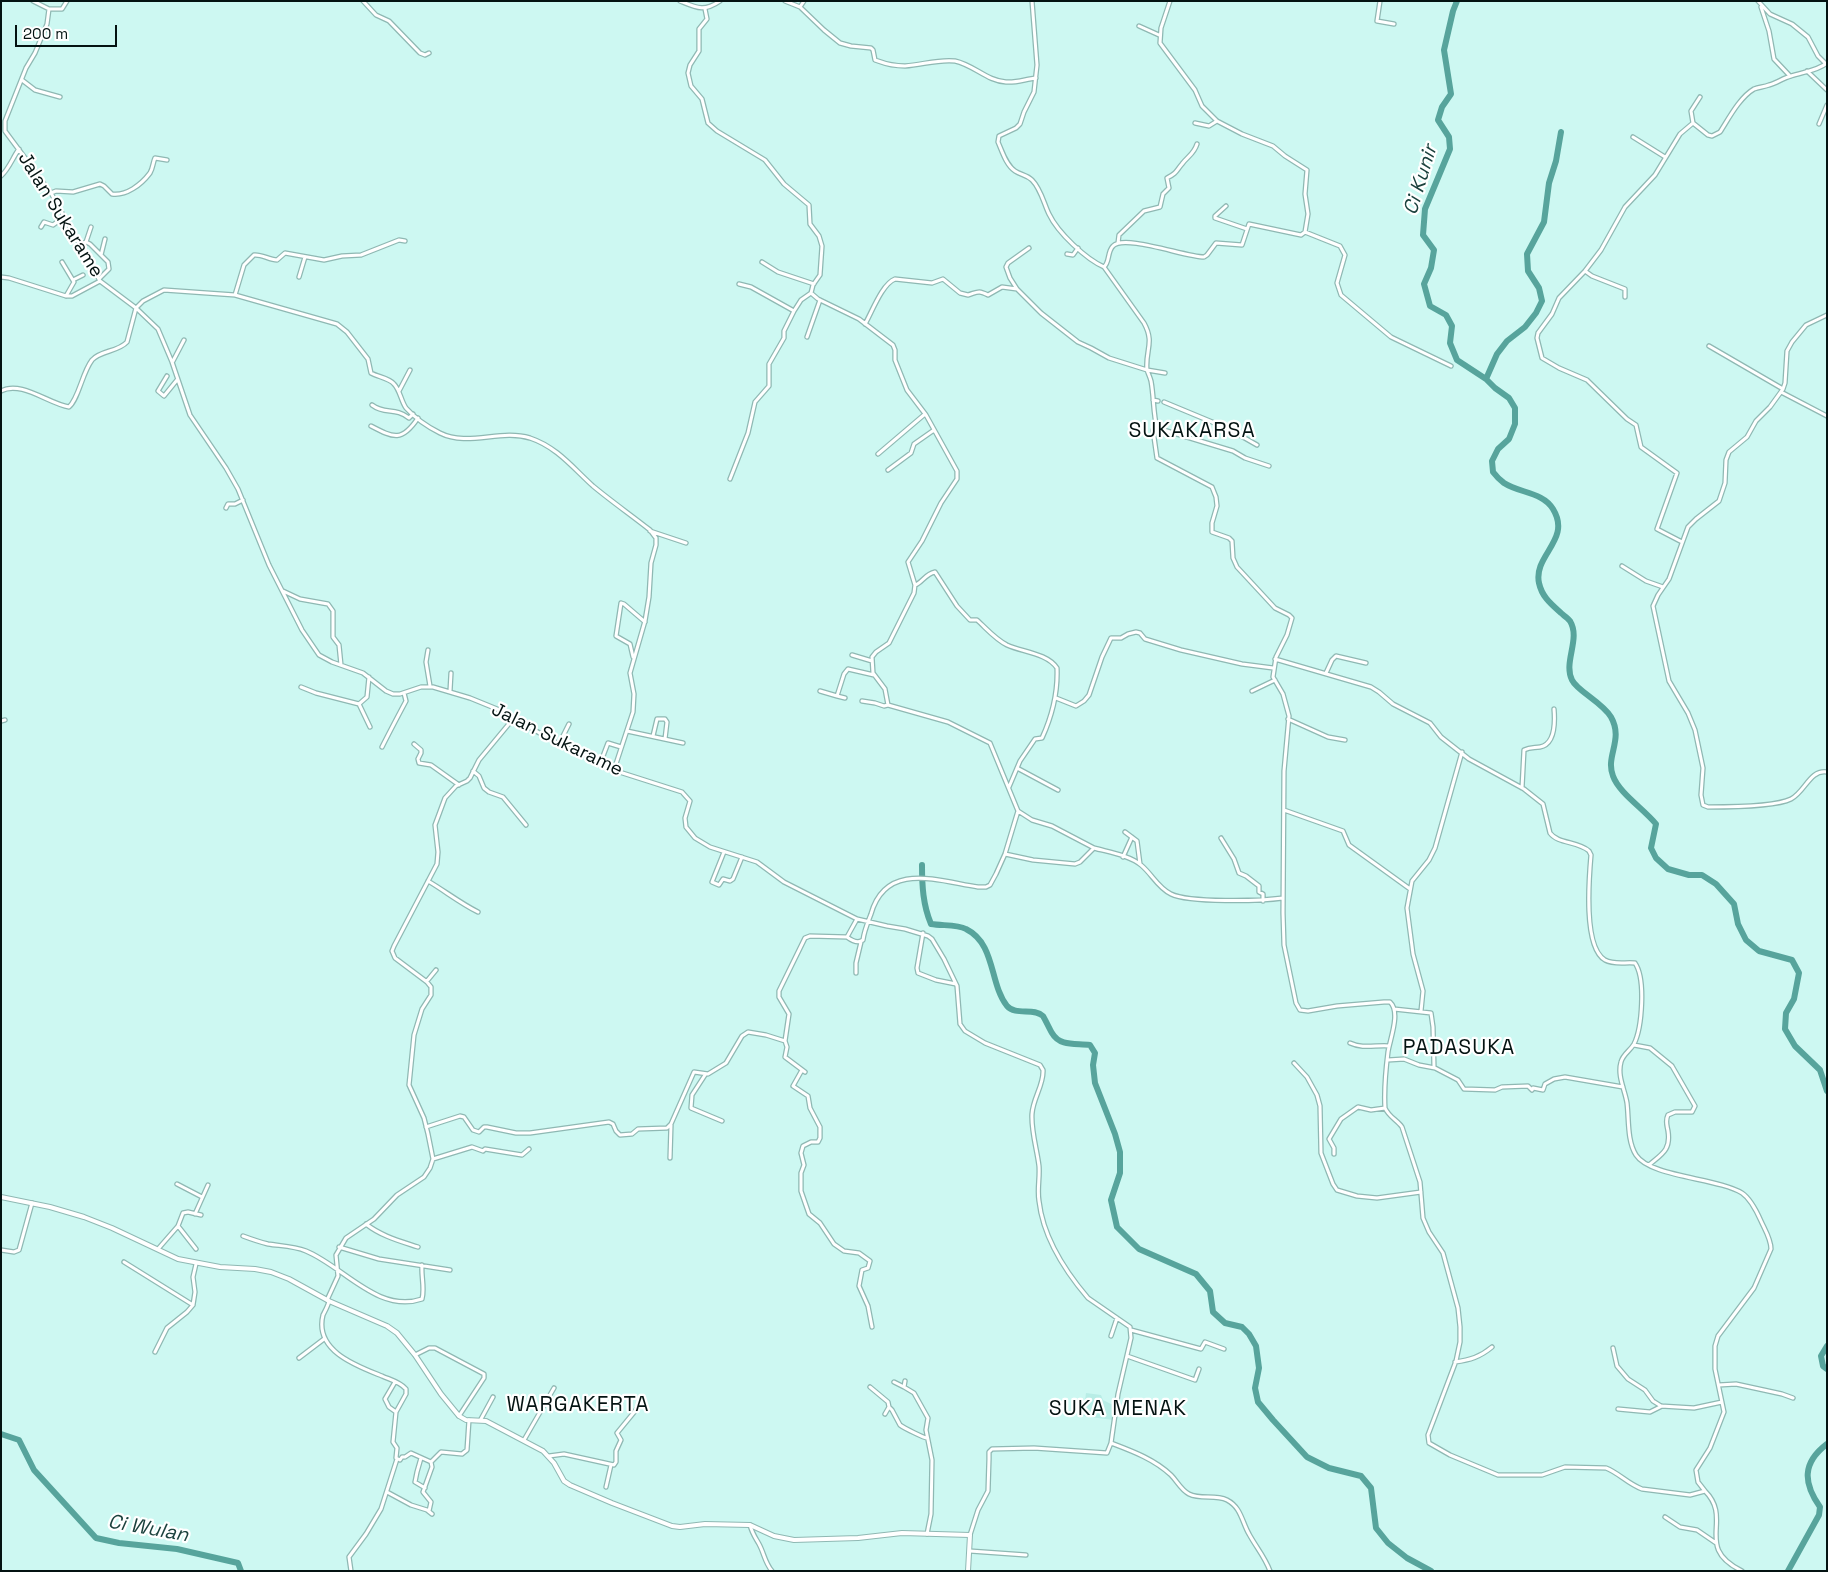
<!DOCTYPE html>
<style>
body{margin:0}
#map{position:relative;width:1828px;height:1572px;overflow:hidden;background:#cdf8f2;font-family:"Space Grotesk",sans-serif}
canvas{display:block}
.frame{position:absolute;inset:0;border:2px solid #041312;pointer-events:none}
.scale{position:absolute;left:15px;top:25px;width:102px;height:22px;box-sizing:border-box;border:2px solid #041312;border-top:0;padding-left:6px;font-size:15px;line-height:18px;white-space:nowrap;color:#041312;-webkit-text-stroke:4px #fff;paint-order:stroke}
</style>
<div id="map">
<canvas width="1828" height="1572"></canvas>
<div class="frame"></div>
<div class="scale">200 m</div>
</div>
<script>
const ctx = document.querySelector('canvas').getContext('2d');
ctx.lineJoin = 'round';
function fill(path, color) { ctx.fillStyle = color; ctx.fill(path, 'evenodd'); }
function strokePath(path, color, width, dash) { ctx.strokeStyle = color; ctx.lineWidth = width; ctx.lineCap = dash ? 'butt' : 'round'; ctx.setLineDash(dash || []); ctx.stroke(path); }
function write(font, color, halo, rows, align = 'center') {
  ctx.font = font + ' "Space Grotesk",sans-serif'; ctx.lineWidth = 4.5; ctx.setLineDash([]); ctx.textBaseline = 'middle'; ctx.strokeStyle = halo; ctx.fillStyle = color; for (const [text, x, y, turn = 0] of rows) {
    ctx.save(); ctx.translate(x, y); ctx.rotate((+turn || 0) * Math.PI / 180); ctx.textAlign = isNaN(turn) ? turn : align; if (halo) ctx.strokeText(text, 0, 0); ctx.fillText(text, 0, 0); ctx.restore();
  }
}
fill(new Path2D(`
 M1086 1393 1101 1395 1103 1400 1115 1406 1113 1420 1083 1416Z`), '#b8ede6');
strokePath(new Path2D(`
 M1457 1 1453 11 1444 50 1451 94 1442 107 1438 120 1449 137 1450 149 1425 209 1423 235 1434 250 1431 268 1424 284 1430 306 1446 315 1452 326 1450 343 1457 360 1486 379 1495 388 1509 398 1515 408V424L1509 439 1498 449 1492 461 1493 472C1496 476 1500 480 1504 483 1519 493 1543 492 1553 509 1572 540 1533 555 1539 583 1542 597 1551 604 1561 613 1563 615 1568 618 1570 621 1581 639 1563 662 1572 680 1577 691 1602 702 1611 717 1624 740 1605 756 1613 776 1619 793 1644 809 1656 824L1651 848 1656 858 1668 869 1689 875H1702L1716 884 1734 904 1738 924 1746 940 1759 951 1792 960 1799 973 1794 999 1786 1013 1785 1029 1795 1046 1820 1070 1827 1091
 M1486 379 1497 354 1507 341 1525 327 1536 313 1542 301 1539 288 1528 271 1527 254 1544 222 1549 183 1556 161 1561 132
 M922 865C922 886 923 905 931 924 942 926 957 924 966 929 996 944 989 983 1007 1006 1016 1016 1034 1007 1043 1016 1046 1021 1049 1028 1052 1033 1060 1047 1076 1043 1090 1045L1095 1053 1093 1065 1095 1083 1115 1134 1120 1152V1173L1111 1200 1117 1227 1139 1249 1196 1274 1210 1291 1213 1312 1225 1323 1242 1327 1249 1334 1256 1346 1259 1368 1255 1388 1258 1402 1273 1420 1307 1457 1329 1468 1361 1476 1371 1488 1376 1528 1388 1543 1407 1558 1431 1571
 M1827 1346 1821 1356 1823 1366 1827 1369
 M1 1434 19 1440 34 1470 96 1538 119 1543 177 1549 238 1563 241 1571
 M1788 1571 1819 1515 1820 1507C1803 1483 1802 1463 1827 1444`), '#57a49c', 6);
const minor = new Path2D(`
 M33 1 49 9 47 24 35 53 26 68 5 121V131L51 193 100 281 136 308 158 329 172 362 190 415 226 468 238 489 269 565 302 630 319 655 332 662 363 673 386 691 393 694H400L421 687H433L470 698 497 709 559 744 583 754 610 769 682 792 690 801 685 818 686 827 695 838 710 847 757 862 784 882 857 919 887 926 905 929 928 936 932 939 944 959 957 986 960 1024 965 1031 985 1043 1040 1065 1043 1070C1044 1085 1033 1098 1032 1114 1031 1131 1037 1149 1039 1166 1040 1178 1037 1189 1039 1201 1043 1236 1065 1271 1088 1298L1130 1327 1131 1338 1118 1394 1111 1443 1107 1453 1034 1448 992 1449 989 1452V1459L988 1491 978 1510 970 1535
 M363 1 376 15 389 21 420 53 425 55 429 53
 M680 1C697 8 704 12 720 1
 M785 1 800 7 824 30 840 43 851 46 871 48 873 50 875 60 878 61C886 64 896 66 905 66 922 65 938 59 955 61 974 65 987 81 1006 82 1016 83 1026 79 1036 78
 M1032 1 1037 65 1034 92 1024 112 1020 124 1016 128 999 136 998 142C1002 151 1006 165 1015 171 1021 175 1027 175 1032 180 1041 189 1044 204 1049 214 1058 233 1086 259 1104 267
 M1170 1 1161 28 1160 43 1195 90 1202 106 1217 121 1242 134 1273 146 1285 156 1307 170 1305 194 1308 214 1305 232
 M1380 1 1377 21 1394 24
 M1758 1 1770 14 1792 24 1808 37 1818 56 1826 64
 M800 7 804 1
 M1761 7 1769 31 1774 59 1790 76
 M49 9H62L67 1
 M705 9 707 19 699 29V51L690 65 688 73 691 86 702 99 708 123 717 131 765 160 784 184 809 205 810 224 819 236 822 246 820 275 813 285 811 293 818 299 859 319 893 345 895 350V360L907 390 926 415 957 471V479L941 503 922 541 908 562 915 585 914 593 889 643 876 652 872 657 873 673 885 689 888 705 948 722 990 743 1018 811 1005 854 996 874 990 885 986 887H978C938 881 886 861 871 914 868 922 864 931 863 940 858 944 851 940 847 937
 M1139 26 1159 35
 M1807 71 1827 90
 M22 80 35 90 60 97
 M1195 123 1209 126 1217 121
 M1693 123 1691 111 1700 97
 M1819 124 1827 105
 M1633 137 1665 157
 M1 176C9 169 13 157 19 149
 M51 193 56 191 73 192 100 184 104 186 112 194C126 196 141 185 150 173 153 168 153 162 155 158L167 160
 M1226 206 1215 216V218L1247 229
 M41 227 44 222 53 225 64 217
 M86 242 91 227
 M1118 243 1119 235 1144 211 1160 207 1163 194 1169 188 1167 178C1177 173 1176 171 1182 164 1188 156 1194 154 1197 144
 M79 245 86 242 90 244 108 262 109 269 99 279
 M1029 248 1008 263 1006 267 1010 278 1017 289 1041 313 1078 342 1091 348 1109 358 1147 370 1165 373
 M1067 254 1073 255 1078 248
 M101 255 105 239
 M62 262 74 282 66 296
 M762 262 778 272 814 284
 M1104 267 1144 323C1155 343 1145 350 1147 370 1148 373 1150 377 1151 381 1154 397 1153 413 1157 428L1153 430 1157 458 1212 487 1216 497 1217 506 1212 523V532L1229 538 1232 541 1233 558 1237 567 1275 608 1289 615 1292 618 1287 635 1276 657 1273 677 1283 694 1289 716 1284 771 1283 913 1284 945 1296 1003 1300 1010 1308 1011 1337 1006 1384 1002H1390C1401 1012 1390 1039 1388 1052 1386 1068 1384 1092 1385 1108 1389 1117 1397 1120 1402 1127L1420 1182 1423 1218 1429 1232 1443 1253 1458 1308 1460 1327V1342L1456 1361 1428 1435 1429 1443 1450 1455 1498 1475H1542L1565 1467 1606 1468C1619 1473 1628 1484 1642 1489L1690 1495 1705 1491C1734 1520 1693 1547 1742 1571
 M1104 267C1110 262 1107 252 1113 246 1124 234 1186 257 1204 257L1207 255 1216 243 1242 245 1249 224 1301 235 1305 232 1340 246 1345 255 1337 283 1341 295 1391 337 1451 366
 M1585 271 1592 276 1625 289V297
 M1 277 9 278 66 296H72L100 281
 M299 277 305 257
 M73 280 83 275
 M739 284 751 287 794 311 801 300 811 293
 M235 295 244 265 254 255C262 254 269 260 277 260L285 253 324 260 342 256 361 255 399 240 405 241
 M1827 315 1806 325 1792 342 1787 351 1785 383 1783 389 1770 407 1756 421 1747 437 1729 452 1726 460 1725 483 1719 501 1696 519 1688 527 1669 579 1658 595 1653 606 1669 681 1688 713 1695 730 1703 768 1701 795 1703 805 1708 807C1727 807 1775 807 1791 799 1805 792 1810 769 1827 772
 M865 324C872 312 882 284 895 279L932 283 943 279 960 293 968 295C978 292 978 290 988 295L1002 287 1017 289
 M807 337 820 300
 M1709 346 1783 389
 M173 361 184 340
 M167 376 158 391 164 396 177 380
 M1 391C21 380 49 404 69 407 79 398 82 373 92 360 101 350 118 352 127 342L136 308 143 301 164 290 235 295 337 324 347 332 368 359 371 373C378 377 389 378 394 384 400 390 401 401 406 408 415 418 428 427 440 433 468 447 500 429 530 438 557 447 573 468 593 486 611 501 631 515 650 530L656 538V545L651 563 649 597 645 621 630 673 634 694 633 712 614 770
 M399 391 410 370
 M1781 392 1827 416
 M1153 400 1158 401
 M1164 402 1229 429 1257 445
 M372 405C385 415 395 407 409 418L413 414
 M371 426C394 438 402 442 418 418
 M1157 428 1233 451 1245 458 1269 466
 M878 454 925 414
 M888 470 911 453 914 444 934 430
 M730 479 748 433 755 402 769 386V364L784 338V331L794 311
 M226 508 228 504H235L243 500
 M650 531 686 543
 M1682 542 1657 529 1677 473 1641 447 1636 425 1627 419 1587 380 1559 368 1542 358 1537 338 1538 333 1552 314 1559 298 1585 271 1601 250 1625 207 1655 175 1680 134 1693 123 1708 135 1712 136 1720 132C1729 118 1740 97 1754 89 1759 87 1764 87 1769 85 1777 83 1783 78 1791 76 1803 72 1817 71 1827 63
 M1622 566 1646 581 1663 587
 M915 585C922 583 925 574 935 572L957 606 970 620H977C986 628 995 639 1007 645 1022 652 1047 653 1057 668 1058 692 1052 716 1042 738L1035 739 1020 761 1009 787
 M283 591 300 599 328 604 333 611V637L339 645 341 665
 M428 650 426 662 430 686
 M852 655 872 661
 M633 657 630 644 616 636 621 603 624 604 645 622
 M1275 659 1371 687 1379 692 1393 704 1430 723 1441 737 1469 759 1524 789 1543 804 1550 833C1558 844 1578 841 1589 851L1591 855C1589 878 1583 947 1605 960 1614 965 1625 962 1635 963 1646 979 1642 1028 1634 1044 1630 1051 1623 1054 1621 1062 1617 1076 1625 1090 1627 1103 1629 1119 1627 1141 1636 1155 1650 1177 1718 1178 1742 1193 1751 1199 1757 1212 1761 1221 1765 1230 1771 1239 1771 1249L1754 1288 1718 1336 1715 1346V1369L1724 1412 1710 1448 1696 1470 1698 1482 1705 1491
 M1326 673 1332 660 1336 656 1366 663
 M301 687 316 693 359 704 367 697 369 677
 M450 691 451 673
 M820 691 837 696 844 674 848 669 874 675
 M1252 691 1275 680
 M837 696 845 698
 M1056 698 1076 706 1084 701 1089 695 1102 657 1111 638H1121L1128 634 1136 632 1140 633 1145 639 1181 650 1242 664 1273 668
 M862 701 875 703 884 706 888 705
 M359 704 370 727
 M1288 719 1328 737 1345 740
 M1 721 5 720
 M627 731 683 743
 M653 736 657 719H665L667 722 665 739
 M414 744 421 750V753L418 759 419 763 431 765 459 785
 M559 744 569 724
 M382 747C390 731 398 716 406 701L404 693
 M600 764 608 743 621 747
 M1017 768 1058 790
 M473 771 479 776 484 788 489 792 503 797 526 825
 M1522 788 1524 750C1530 747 1534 748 1540 747 1556 744 1555 721 1554 709
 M1284 810 1343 831 1349 845 1410 889
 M1018 811 1032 820 1052 826 1094 848
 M1125 832 1137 841 1140 864
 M1221 838 1234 859 1239 873 1246 876 1259 886V892L1263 894V901
 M724 852 712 882 719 885 723 879 730 881 733 879 742 857
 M1005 854 1033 860 1075 864 1080 862 1094 848C1108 852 1129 855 1141 865 1152 874 1158 888 1171 894 1189 903 1261 901 1283 898
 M1123 857 1132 837
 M428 881C445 891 460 903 478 912
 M923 933 917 968 918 973 936 980 956 984
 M856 973V963L861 942
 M427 981 436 970
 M1394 1009 1431 1013 1433 1027 1434 1067
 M1421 1011 1423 991 1413 954 1407 908 1412 881 1429 860 1435 848 1462 752
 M785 1041 789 1014 779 997V991L805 938 810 936 847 937 857 919
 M1350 1043C1363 1049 1375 1045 1389 1046
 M1634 1045 1650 1048 1672 1066 1695 1106 1692 1112H1675L1668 1115C1665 1121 1667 1125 1668 1131 1671 1150 1662 1154 1649 1165
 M1388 1060 1404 1059 1419 1065 1435 1068 1458 1080 1464 1089 1495 1090 1502 1087 1528 1086 1532 1090 1533 1088 1543 1090 1545 1084 1554 1079 1565 1077 1623 1087
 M1294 1063 1307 1077 1317 1095 1320 1106 1321 1153 1333 1184 1337 1190 1357 1196 1377 1198 1421 1192
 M802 1070 793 1086 808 1096 810 1108 820 1127V1138L818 1142H811L803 1146 801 1153 804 1165 801 1173V1191L809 1214 820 1223 834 1244 844 1251 859 1253 870 1261 868 1268 862 1270 859 1286 868 1306 872 1327
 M705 1075 692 1095 691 1108 722 1121
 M426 1127 460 1116 464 1117 473 1130 479 1132 484 1127H487L516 1133H530L609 1122 613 1124 616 1131 620 1135 632 1134 638 1129 667 1128 671 1124 694 1072 708 1074 726 1063 742 1036 748 1032 766 1035 785 1041 787 1047 785 1057 805 1072
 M1334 1154V1148L1329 1139 1341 1119 1358 1107 1371 1110 1385 1108
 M670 1158 671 1125
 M433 1159 472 1147 483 1151 485 1149 522 1155 529 1149
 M177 1184 202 1197
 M195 1214 208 1185
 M366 1224C381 1236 400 1241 418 1247
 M178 1226 196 1249
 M243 1236C251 1239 260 1242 268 1244 281 1246 294 1246 306 1251 343 1266 378 1314 422 1299 425 1289 421 1276 422 1265
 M339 1247 379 1259 450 1270
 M158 1249 178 1226 183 1213 188 1212 201 1215
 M1 1250 14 1252 19 1250 32 1203
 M124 1262 193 1305
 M327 1300 338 1276 336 1255 346 1238 374 1219 397 1195 424 1177 430 1168 433 1159 428 1134 424 1118 409 1085 414 1035 422 1009 431 995V987L427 982 395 958 392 951 394 946 437 864 438 852 435 825 445 798 456 786 467 781 470 778 479 760 513 719
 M329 1301C328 1306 325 1311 323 1315 314 1351 357 1366 382 1376 391 1380 400 1382 406 1389V1394L396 1412 393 1442 397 1448 396 1458 400 1460 402 1457H405L411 1453 431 1462 441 1452 462 1454 467 1450 469 1420
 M1131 1330 1201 1349 1205 1342 1224 1349
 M1111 1336 1117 1318
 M1613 1348 1617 1366 1628 1379 1645 1390 1653 1401 1661 1406 1694 1408 1722 1402
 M155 1352 167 1328 187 1312 193 1305 195 1292 193 1277 196 1264
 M415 1355 429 1348H435L484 1374V1378L459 1416
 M1127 1356 1195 1380 1199 1369
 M299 1358 324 1339
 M1455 1362C1470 1360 1480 1357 1492 1347
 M905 1381 904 1387 914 1393 928 1418 926 1430 932 1460 931 1514 927 1534
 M395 1382 385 1399 389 1407 396 1412
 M894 1382 904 1387
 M1719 1385 1736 1384 1782 1394 1793 1398
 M870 1387 888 1402 889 1407 892 1410 900 1425C904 1428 924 1438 927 1438
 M1618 1409 1650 1412 1662 1406
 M885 1414 889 1407
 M481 1419 493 1397
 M524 1440 554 1388
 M1111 1443C1132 1451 1154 1459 1171 1475 1177 1481 1181 1490 1189 1494 1201 1500 1215 1494 1227 1500 1241 1507 1242 1522 1249 1534 1256 1547 1265 1557 1270 1571
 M549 1456 564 1454 614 1465 616 1462V1451L621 1440 617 1433 640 1405
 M421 1458 417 1472 415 1482 425 1488
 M606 1487 611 1465
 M387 1492 411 1505 427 1510 432 1514
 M429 1511 431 1502 423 1492 432 1467 431 1462
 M1665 1517 1680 1527 1697 1530 1716 1543
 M750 1525C752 1533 755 1537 759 1544 764 1553 765 1563 772 1571
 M970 1551 1026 1555
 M351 1571 349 1557 366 1534 381 1509 397 1459`);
const tertiary = new Path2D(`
 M1 1197 50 1207 84 1217 112 1228 178 1259 220 1267 255 1269 271 1272 289 1279 329 1301 387 1326 397 1333 415 1355 441 1394 459 1416 466 1420 486 1421 543 1451 554 1463 564 1481 570 1485 612 1503 672 1526 680 1527 705 1524 750 1525 774 1536 794 1540 858 1538 902 1533 970 1535 968 1571`);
strokePath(minor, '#8fb8b3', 5.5);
strokePath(tertiary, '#8fb8b3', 6);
strokePath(minor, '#fff', 3);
strokePath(tertiary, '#fff', 4);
write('19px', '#041312', '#fff', [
 ["Jalan Sukarame",60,215,58],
 ["Jalan Sukarame",557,740,26]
]);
write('italic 20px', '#1c423e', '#fff', [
 ["Ci Kunir",1421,180,-73],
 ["Ci Wulan",148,1529,10]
]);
ctx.letterSpacing = '1px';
write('21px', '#041312', '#fff', [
 ["SUKAKARSA",1192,431],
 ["PADASUKA",1459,1048],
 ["WARGAKERTA",578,1405],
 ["SUKA MENAK",1118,1409]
]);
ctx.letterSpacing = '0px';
</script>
